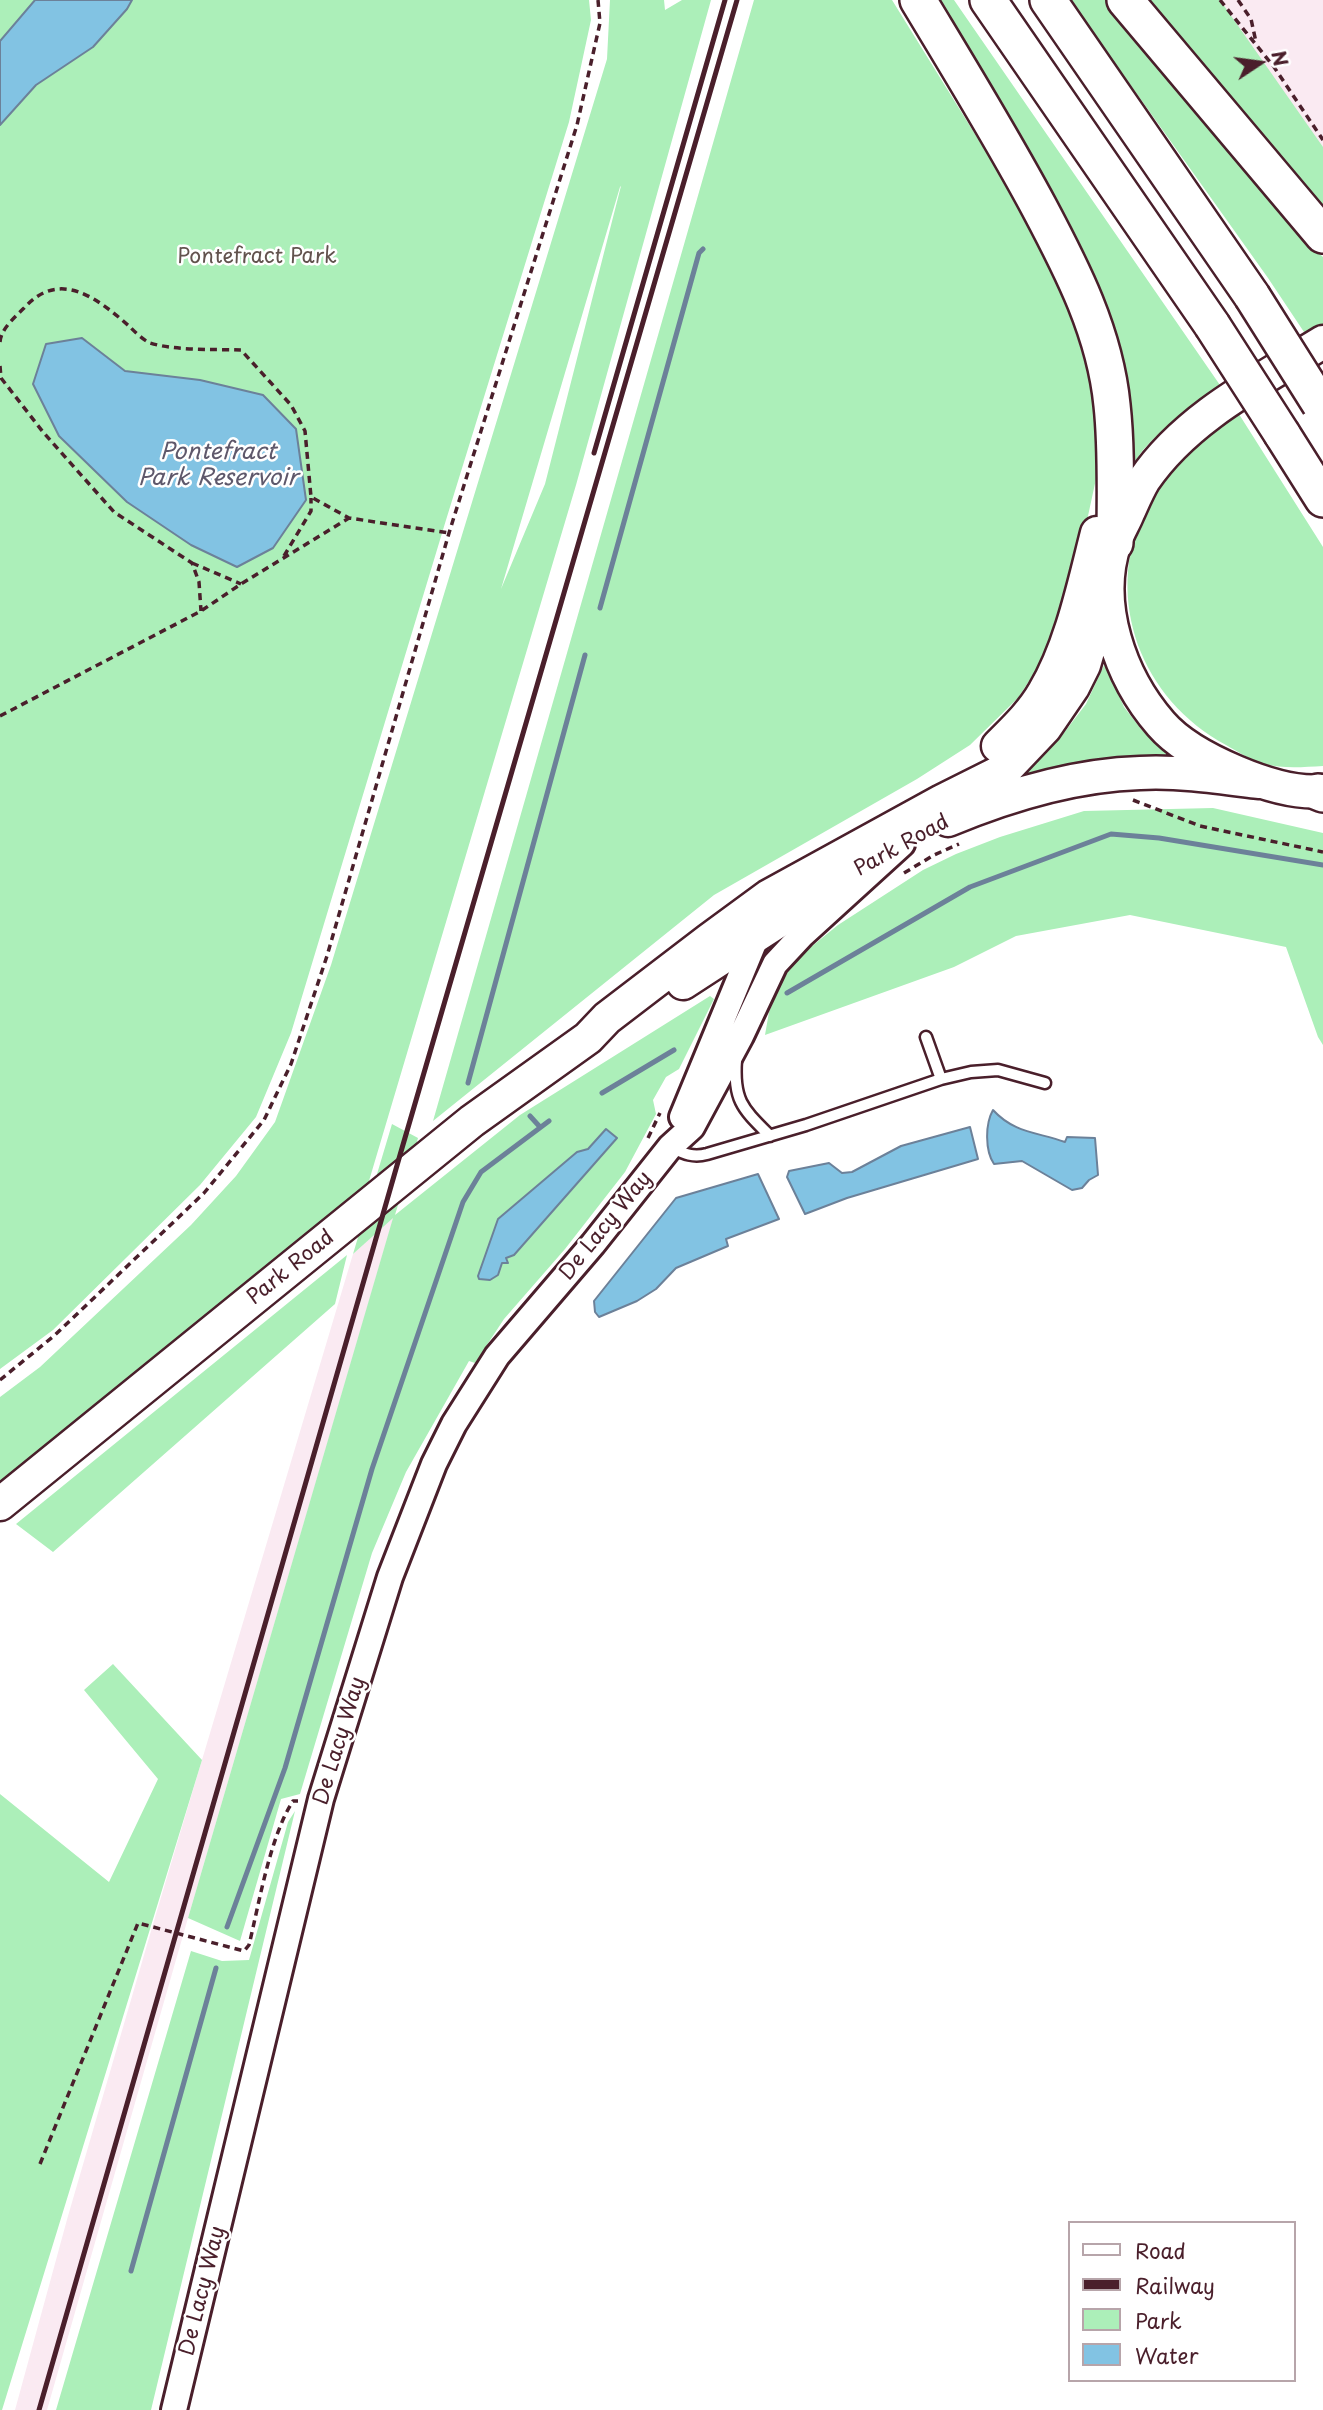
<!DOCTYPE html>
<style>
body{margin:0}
#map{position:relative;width:1323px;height:2410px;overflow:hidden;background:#fff;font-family:"Playpen Sans",sans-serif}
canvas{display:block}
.legend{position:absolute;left:1068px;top:2221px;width:228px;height:161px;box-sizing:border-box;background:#fff;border:2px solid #b7a5aa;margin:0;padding:9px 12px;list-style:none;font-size:21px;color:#4a1f2b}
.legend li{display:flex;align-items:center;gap:14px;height:35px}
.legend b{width:35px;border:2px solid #b7a5aa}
.north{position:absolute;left:1225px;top:28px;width:70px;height:70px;-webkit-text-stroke:5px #fff;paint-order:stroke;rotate:77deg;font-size:19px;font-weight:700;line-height:28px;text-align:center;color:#4a1f2b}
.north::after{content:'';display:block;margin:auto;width:24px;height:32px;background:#4a1f2b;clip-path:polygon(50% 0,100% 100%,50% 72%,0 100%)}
</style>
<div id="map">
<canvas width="1323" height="2410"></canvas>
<ul class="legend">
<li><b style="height:9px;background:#fff"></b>Road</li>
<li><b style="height:9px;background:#4a1f2b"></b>Railway</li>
<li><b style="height:19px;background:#acefb9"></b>Park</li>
<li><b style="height:19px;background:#82c3e3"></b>Water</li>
</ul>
<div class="north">N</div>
</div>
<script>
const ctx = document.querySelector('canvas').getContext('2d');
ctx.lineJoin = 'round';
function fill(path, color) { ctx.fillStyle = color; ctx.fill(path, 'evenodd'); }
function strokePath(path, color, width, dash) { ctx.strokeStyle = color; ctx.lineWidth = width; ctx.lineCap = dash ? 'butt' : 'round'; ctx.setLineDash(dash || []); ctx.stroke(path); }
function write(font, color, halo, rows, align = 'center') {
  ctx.font = font + ' "Playpen Sans",sans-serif'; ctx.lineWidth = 5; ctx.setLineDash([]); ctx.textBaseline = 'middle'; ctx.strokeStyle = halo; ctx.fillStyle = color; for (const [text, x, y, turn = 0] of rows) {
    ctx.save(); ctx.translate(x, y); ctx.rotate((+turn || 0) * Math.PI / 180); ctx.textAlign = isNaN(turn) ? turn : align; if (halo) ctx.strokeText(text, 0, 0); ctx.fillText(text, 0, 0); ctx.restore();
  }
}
fill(new Path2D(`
 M1202 0H1323V173Z
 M394 1216 188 1918 47 2410H15L68 2216 156 1914 353 1254Z`), '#faeaf2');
fill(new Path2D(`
 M0 0H589L591 20 569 122 446 520 291 1033 256 1117 200 1185 53 1330 0 1369Z
 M610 0H664L665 10 682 0H711L576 485 366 1191 0 1483V1397L40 1367 191 1225 236 1176 275 1122 331 965 607 59ZM621 186 545 484 501 589 620 187Z
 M754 0H892L1017 202 1069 309 1096 401 1099 465 1064 627 1018 698 970 745 917 779 714 895 433 1121Z
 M929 0H954L1222 388C1194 407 1165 424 1143 450 1135 460 1129 473 1123 484L1122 423Z
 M1070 0H1107L1307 243 1323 257V325L1306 335 1268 278Z
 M1144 0H1220L1323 147V206L1276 156Z
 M1237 411 1323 547V766C1303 767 1284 769 1264 764 1251 760 1238 752 1226 745 1141 699 1104 601 1143 512 1163 467 1200 441 1237 411Z
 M1105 663 1124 707 1141 729 1176 763 1015 783 1060 738 1086 704Z
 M1213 808 1323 833V1045L1318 1037 1286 947 1130 915 1016 936 954 967 765 1035 769 1012 787 970 795 960 838 925 923 870 956 854 1000 837 1084 811Z
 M710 996 714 999 679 1069 666 1077 653 1100 656 1114 625 1172 565 1249 504 1319 475 1363 469 1361 406 1472 372 1553 300 1794 281 1799 240 1941 188 1918 393 1218 353 1254 392 1124 418 1138 395 1215 520 1115ZM606 1129 616 1138 499 1266 498 1219 577 1152 588 1149Z
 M347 1255 335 1304 53 1552 16 1524Z
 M113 1664 202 1760 2 2410H0V1794L109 1882 158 1779 84 1690Z
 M295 1811 151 2410H56L191 1951 222 1961 249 1960 288 1822Z`), '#acefb9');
const water = new Path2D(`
 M35 0H132L127 9 93 47 36 85 0 125V41Z
 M82 338 125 371 200 380 263 395 296 429 306 500 273 548 237 567 191 545 127 502 59 436 33 384 46 344Z
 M993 1110C1014 1133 1037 1132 1065 1142L1067 1137 1095 1138 1098 1175 1089 1180 1082 1188 1072 1190 1022 1161 994 1164C985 1151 985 1124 993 1110Z
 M970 1127 978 1159 847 1198 805 1214 787 1177 789 1171 829 1163 842 1173 852 1172 901 1146Z
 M606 1129 617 1138 514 1255 506 1258 508 1263H502L498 1275 490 1280 479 1279 478 1276 498 1219 577 1152 588 1149Z
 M758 1174 779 1219 726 1239 728 1246 676 1268 656 1289 637 1301 599 1317 595 1312 594 1301 676 1198Z`);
fill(water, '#82c3e3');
strokePath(water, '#6c8199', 2);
strokePath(new Path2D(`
 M600 608 699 253 703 249
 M787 993 970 887 1111 834 1159 838 1323 865
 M468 1083 585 655
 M602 1093 674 1050
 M530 1116 540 1127
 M227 1927 285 1768 372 1469 463 1202 481 1172 549 1121
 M131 2271 216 1968`), '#6c8199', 5);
const service = new Path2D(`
 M926 1037 941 1079
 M736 1060C733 1101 743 1109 770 1136
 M670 1147C683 1153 692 1158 707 1154L806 1125 941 1079 971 1072 998 1070 1045 1083`);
const tertiary = new Path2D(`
 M682 1117 759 931
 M174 2410 321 1799 390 1577 434 1464 454 1424 497 1356 593 1244 670 1147 692 1127 741 1036 775 964 802 935 902 844`);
const primary = new Path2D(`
 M1323 342C1260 381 1187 417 1144 480 1138 490 1133 502 1128 513 1124 523 1118 532 1115 542 1094 604 1120 677 1161 724 1180 746 1210 761 1236 772 1262 783 1294 794 1323 791
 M998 746C1015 729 1032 713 1044 692 1071 647 1084 584 1097 533
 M948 820C1008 795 1075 775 1140 773 1180 771 1219 777 1258 782
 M683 983 863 866
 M0 1504 472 1121 588 1038 607 1018 709 940 769 896 942 801 1006 769 1045 728 1073 687 1084 665 1107 586`);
const motorway = new Path2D(`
 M918 0C959 68 1001 136 1039 207 1072 269 1105 333 1112 405 1117 450 1115 497 1115 543
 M988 0 1212 325
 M1048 0 1252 296
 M1125 0 1323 235
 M1282 434 1323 499
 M1318 792 1323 794`);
strokePath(service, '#4a1f2b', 15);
strokePath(tertiary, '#4a1f2b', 30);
strokePath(primary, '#4a1f2b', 37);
strokePath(motorway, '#4a1f2b', 40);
strokePath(new Path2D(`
 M1220 0 1274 67 1323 140
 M1238 0 1251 19 1256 42
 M0 342C1 329 14 318 24 308 60 268 98 299 129 326 135 332 143 340 150 343 177 351 213 349 241 350L291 405 305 431 311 497 349 518 449 533
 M0 366 1 378 43 432 114 512 192 563 199 582 201 611
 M284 556 311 511V498
 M192 563 241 584
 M0 716 201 611 241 584 349 518
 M1133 800 1200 826 1323 852
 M904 873 934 855 959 844
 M648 1138 660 1113
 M0 1380 55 1335 204 1193 264 1120 291 1064 327 956 449 533 577 125 600 23 598 0
 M40 2164 138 1923 244 1951 249 1945C259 1904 270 1836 293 1801H298`), '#4a1f2b', 3.5, [7, 5]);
strokePath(service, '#fff', 10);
strokePath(tertiary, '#fff', 24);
strokePath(primary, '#fff', 32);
strokePath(motorway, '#fff', 35);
strokePath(new Path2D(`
 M594 453 725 0
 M39 2410 400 1155 737 0`), '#4a1f2b', 5);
const motorwayBridge = new Path2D(`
 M1252 296 1320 404
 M1212 325 1282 434`);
strokePath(motorwayBridge, '#4a1f2b', 40, []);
strokePath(motorwayBridge, '#fff', 35);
write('21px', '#62534e', '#fff', [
 ["Pontefract Park",257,257]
]);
write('21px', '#4a1f2b', '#fff', [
 ["Park Road",902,846,-29],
 ["De Lacy Way",606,1226,-51],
 ["Park Road",291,1268,-39],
 ["De Lacy Way",340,1741,-73],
 ["De Lacy Way",203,2291,-76]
]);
write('italic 23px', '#5e586b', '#fff', [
 ["Pontefract",218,453],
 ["Park Reservoir",218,479]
]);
</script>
